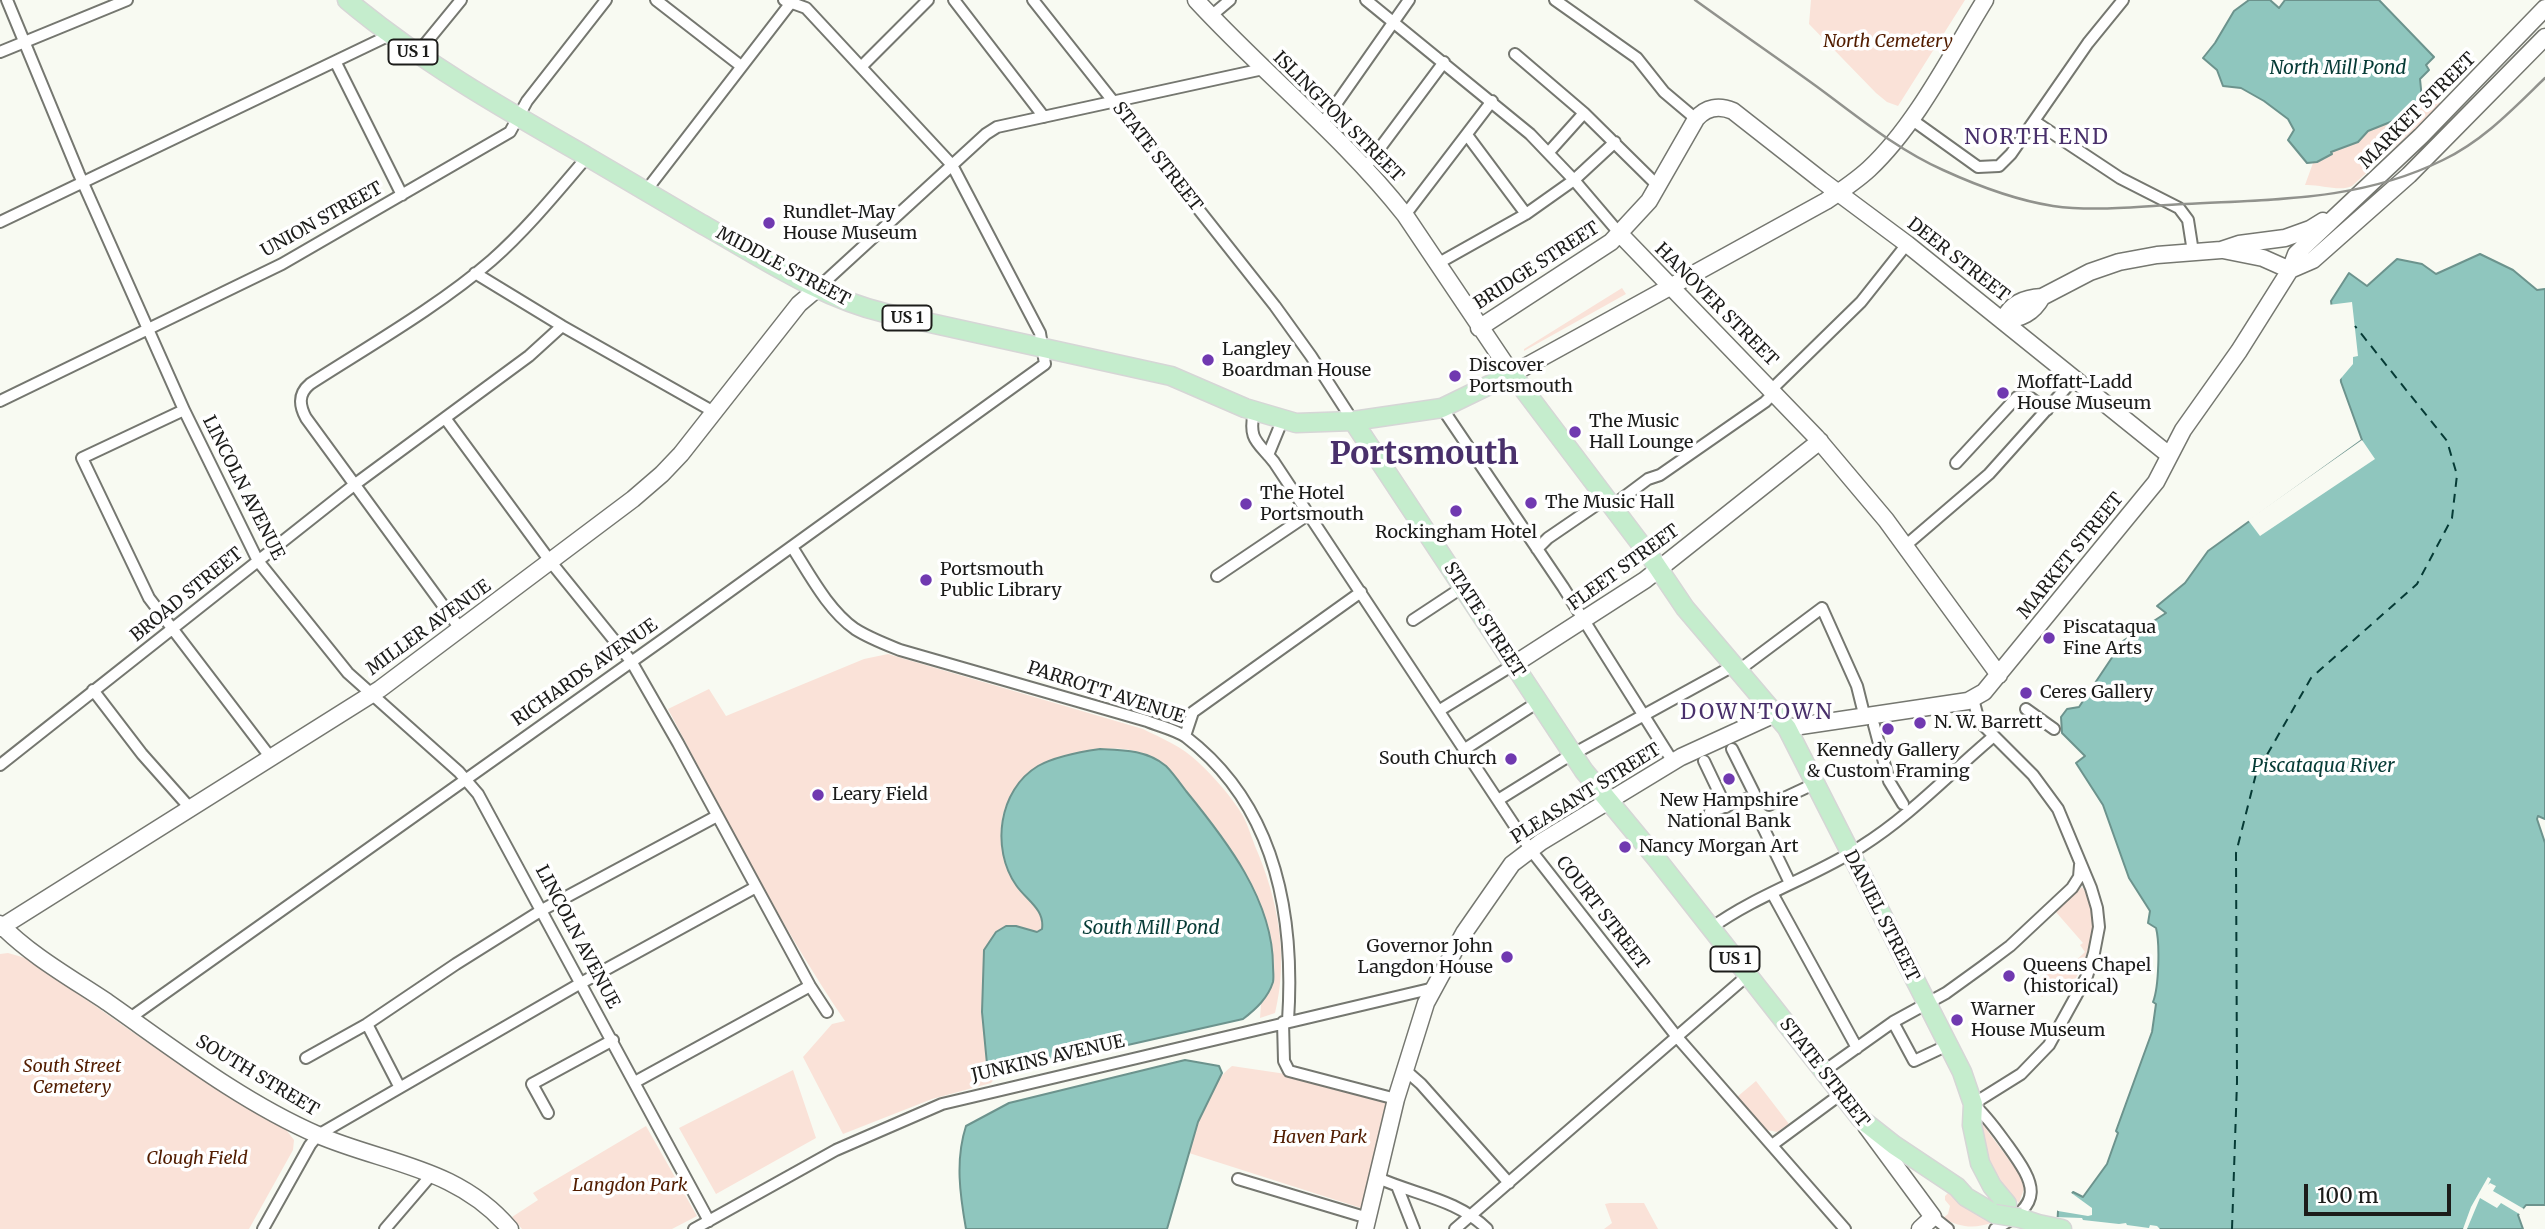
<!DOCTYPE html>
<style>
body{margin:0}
#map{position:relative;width:2545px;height:1229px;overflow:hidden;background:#f8faf2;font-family:Merriweather,serif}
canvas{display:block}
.scale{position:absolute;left:2304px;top:1184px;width:147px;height:32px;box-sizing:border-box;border:4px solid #1c1c1a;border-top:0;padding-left:9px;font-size:21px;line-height:24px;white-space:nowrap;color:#1c1c1a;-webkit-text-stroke:5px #fff;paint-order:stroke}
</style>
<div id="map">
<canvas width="2545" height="1229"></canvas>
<div class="scale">100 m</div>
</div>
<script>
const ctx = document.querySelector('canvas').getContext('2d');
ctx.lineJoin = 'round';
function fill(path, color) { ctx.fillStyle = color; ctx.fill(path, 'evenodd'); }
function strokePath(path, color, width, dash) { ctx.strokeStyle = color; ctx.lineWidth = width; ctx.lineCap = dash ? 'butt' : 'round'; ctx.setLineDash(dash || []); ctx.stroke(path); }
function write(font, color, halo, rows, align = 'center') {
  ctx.font = font + ' Merriweather,serif'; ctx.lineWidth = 7; ctx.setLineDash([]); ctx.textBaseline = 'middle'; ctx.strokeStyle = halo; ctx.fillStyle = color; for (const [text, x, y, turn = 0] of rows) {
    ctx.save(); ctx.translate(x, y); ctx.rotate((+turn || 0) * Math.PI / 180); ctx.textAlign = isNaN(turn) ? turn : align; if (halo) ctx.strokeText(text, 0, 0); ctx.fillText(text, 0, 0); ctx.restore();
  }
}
fill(new Path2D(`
 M1811 0H1965L1898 106 1887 102 1876 93 1809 24Z
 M2422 99 2443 103 2352 186C2340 192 2319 184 2305 185L2313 163 2325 159 2331 152 2358 142 2368 131 2393 121Z
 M1622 288 1626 294 1524 351V349Z
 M888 654 1143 729C1161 738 1183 747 1198 762 1214 777 1232 797 1243 816 1248 825 1251 836 1255 846 1278 899 1289 957 1275 1013L1260 1018 1261 1004 1273 981C1267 953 1262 912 1252 887 1236 848 1198 807 1169 777 1162 770 1155 758 1146 755 1122 744 1091 749 1067 756 1038 763 1012 783 1003 814 997 836 1003 866 1016 886 1026 900 1045 909 1042 929L1037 932 984 950 982 1012 987 1064 999 1074 991 1083 932 1099 843 1134 803 1057 832 1024 845 1021C779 924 723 813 668 709L709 689 726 716 864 659Z
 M2082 887C2106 916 2086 961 2070 989L2060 979 2053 984 2055 986 2042 997 2033 985 2064 960 2070 966 2085 952 2080 945 2083 943 2055 911Z
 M8 953 29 959C112 1017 194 1079 284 1127L294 1140 293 1150 249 1229H0V954Z
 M1232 1066 1286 1074 1387 1100 1361 1208 1189 1153C1196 1126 1209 1083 1232 1066Z
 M793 1070 816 1138 716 1194 679 1128Z
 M1756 1081 1789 1124 1777 1132 1767 1130 1737 1097Z
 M1981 1122 2021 1176 2024 1189 2019 1203C1994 1181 1986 1155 1979 1123Z
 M646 1126 697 1216 672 1229H522L512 1217 538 1200 533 1193Z
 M1948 1193 1994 1222C1975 1229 1961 1228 1943 1218L1948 1214 1950 1206 1945 1200V1196Z
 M1610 1203H1644L1658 1229H1604L1612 1223 1605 1204Z`), '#fae2d8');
const water = new Path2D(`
 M2249 0H2270L2279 8 2285 0H2379L2434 57 2426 65 2429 70 2420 79 2422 99 2393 121 2368 131 2358 142 2331 152 2332 154 2317 162 2307 163 2288 140 2294 130 2288 119 2264 101 2241 88 2223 86 2217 70 2203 58 2215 43 2234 11Z
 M2480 254 2513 270 2537 290 2545 289V819L2538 816 2537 819 2545 843V1205H2526L2518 1215 2523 1229H2057L2058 1211 2073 1192 2083 1197 2107 1164 2118 1133 2116 1131 2152 1032 2156 1004 2153 1002C2159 987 2160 943 2156 928L2148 923 2150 911 2129 878 2103 805 2076 763 2085 756 2062 733 2061 717 2067 709 2079 707 2123 641 2166 613 2157 606 2185 583 2208 551 2362 440 2341 382 2331 301 2349 273 2367 286 2397 259 2422 264 2436 274Z
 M1100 749C1123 750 1147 750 1166 766 1173 773 1180 783 1186 791 1226 840 1273 900 1273 966 1273 971 1274 977 1273 982 1268 998 1256 1009 1243 1019L999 1074 987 1064 982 1012 984 950 996 932 1006 926H1016L1037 932 1042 929C1045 909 1026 900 1016 885 991 849 998 790 1038 766 1056 756 1079 752 1100 749Z
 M1185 1060 1219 1066 1222 1073 1198 1122 1167 1229H966C960 1195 955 1160 966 1126L1009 1103Z`);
fill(water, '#8fc6be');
strokePath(water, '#6c938d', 2);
fill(new Path2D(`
 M2352 302 2358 356 2353 357V364L2337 383 2328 305Z
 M2362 440 2375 459 2260 536 2248 520Z
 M2488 1177 2491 1179 2488 1185 2490 1183 2496 1186 2493 1191 2524 1209 2521 1215 2501 1203 2497 1208 2480 1198 2467 1229H2463L2471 1207Z
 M2070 1192 2092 1208V1215L2088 1216 2058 1211 2056 1209Z
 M2055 1217 2082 1218 2083 1220 2119 1224 2126 1223 2127 1225 2149 1228 2150 1225 2157 1226 2160 1229H2054Z`), '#f8faf2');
strokePath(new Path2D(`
 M2232 1229 2237 1082 2236 853 2256 774 2311 678 2417 584 2452 518 2457 475 2447 441 2355 326`), '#063b36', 2, [9, 7]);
const street = new Path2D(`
 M7 0 79 174 184 410 258 561 348 673 459 772 478 794 709 1221
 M656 0 741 66
 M954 0 1044 117
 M1033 0 1275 306 1311 356 1353 421
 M1366 0 1530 134 1574 180 1620 234
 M1555 0 1637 58 1664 92 1696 119
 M1211 16 1230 0
 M0 52 127 0
 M1515 54 1584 113 1659 187
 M416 55 461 0
 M336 63 402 195
 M861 67 928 0
 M1911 119 1978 167 1999 166 2011 154 2088 43 2123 0
 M2034 121 2120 178 2179 208 2188 220 2193 252
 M1322 124 1409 0
 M1467 135 1526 214
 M1549 152 1584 113
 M1365 168 1444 62
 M645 192 793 0
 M1405 215 1492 101
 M0 222 390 35
 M1437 264 1526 214 1574 180 1615 142
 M475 273 562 326 714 412
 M818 288 986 134 997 127 1263 69
 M1772 389 1861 302 1907 244
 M0 401 282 264 510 132 527 101 606 0
 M1442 408 1563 587 1673 762
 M184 410 82 458 149 598 271 758
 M1254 411C1248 440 1257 441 1274 462L1530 849 1677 1037 1845 1229
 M445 418 550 561 631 661 678 743 810 986 827 1012
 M1268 455 1282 421
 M1956 463 2017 397 2028 396 2047 410
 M1620 500 1648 479 1660 475 1765 402 1775 392
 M1905 546 1989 474 2074 379
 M792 547C810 575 828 610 855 629 869 638 885 644 900 650L1147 721C1159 726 1176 730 1186 737 1276 806 1295 916 1288 1021
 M1537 549 1548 538 1605 499
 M1217 576 1309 514
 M1413 620 1463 587
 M461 630 306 418C299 405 298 394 310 384 369 346 439 306 492 260 527 229 557 192 587 157
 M1739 670 1822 608 1857 686 1865 718
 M93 690 142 754 190 808
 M1973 699 1979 721 2033 775 2058 809 2091 888 2097 908 2099 927 2094 953 2087 976 2049 1045 2021 1074 1973 1104C1987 1116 1997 1131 2008 1146 2036 1185 2045 1203 1995 1229
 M2026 709 2054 729
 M1440 710 1513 665
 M1874 725 1889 781 1903 804
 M1185 736 1193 712 1361 592
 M1465 749 1538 702
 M1732 749 1754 793
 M1704 761 1726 807
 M0 765 354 485 529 356 562 326
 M1498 800 1564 759 1735 665
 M1769 805 1814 784
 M1710 812 1749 798
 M1761 823 1790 883
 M1772 893 1857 1048
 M1711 928C1758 894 1814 877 1862 846 1910 816 1951 772 1994 736
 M130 1018 665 638 1045 364 1040 333 952 165 806 8 784 0
 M1283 1022 1284 1061 1289 1071 1396 1099
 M1893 1022 1914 1061 1948 1045
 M306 1058 367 1024
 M1404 1069 1421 1084 1509 1183
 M1824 1071 1893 1022 1946 993 1982 967 2010 946 2072 888 2079 877 2080 865
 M635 1082 810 986
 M399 1086 367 1024 456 964 542 910 717 816
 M548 1113 532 1084 613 1040
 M1772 1145 1841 1094
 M1378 1178C1416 1195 1457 1199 1487 1229
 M1238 1179 1368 1218
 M1397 1186 1414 1229
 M1933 1217 1948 1229
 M263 1229 310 1145 318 1135 581 983 756 887
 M385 1229 433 1173
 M694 1229 836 1150 942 1104 1434 988
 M1455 1229 1748 975`);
const secondary = new Path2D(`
 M1196 0C1264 74 1343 136 1405 215L1512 374 1826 201C1841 191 1856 181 1869 169 1916 125 1951 55 1985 0
 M1620 234 1816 437 1886 520 1999 675
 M2223 250 2263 258 2290 270
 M2290 270 2313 260 2409 175 2545 37
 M2003 320C2011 304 2023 298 2042 297L2090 272 2119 262 2157 255 2221 250 2239 244 2285 238 2310 229 2323 221
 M2003 320C2021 319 2033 313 2042 297
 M1479 328 1611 242 1649 201 1696 119C1706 107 1719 105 1733 111L1821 180 1907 244 2169 455
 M1513 665 1645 580 1820 441
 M1787 728 1968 701 1984 692 2156 482 2183 430 2239 351 2290 270 2296 254 2421 136 2545 8
 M0 924C30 955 71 978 107 1002 174 1049 242 1102 318 1135 386 1164 458 1167 510 1229
 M0 928 380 689 633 499 662 474 681 454 799 304 818 288
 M1866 1126 1933 1217 1920 1229
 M1365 1229 1396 1099 1426 1003 1464 933 1512 864 1541 842 1681 757 1775 714`);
const primary = new Path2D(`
 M347 0C421 62 502 108 586 156 624 178 662 201 700 223 759 256 818 297 885 313L1171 376 1245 408 1296 423 1353 421 1442 408 1512 374 1652 559 1685 608 1787 728 1962 1072 1973 1104 1972 1125 1980 1163 1992 1186 2007 1204
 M1353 421 1584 771 1656 858 1861 1119 1894 1145 1957 1187 1966 1197 1995 1214
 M2020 1218 2038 1224 2062 1229`);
strokePath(street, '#757770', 14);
strokePath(secondary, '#757770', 19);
strokePath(primary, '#d6d6d6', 21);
strokePath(street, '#fff', 10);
strokePath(secondary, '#fff', 16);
strokePath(primary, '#c5edcd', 18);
strokePath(new Path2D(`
 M1695 0C1735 29 1776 57 1816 86 1857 116 1896 149 1943 170 1978 186 2015 200 2053 206 2096 212 2142 206 2185 204 2276 199 2360 201 2443 160 2484 140 2513 109 2545 78`), '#91928d', 2.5);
const primaryBridge = new Path2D(`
 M1995 1214 2020 1218`);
strokePath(primaryBridge, '#d6d6d6', 21, []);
strokePath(primaryBridge, '#c5edcd', 18);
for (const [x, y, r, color] of [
 [769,223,7,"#7039b0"],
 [1208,360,7,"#7039b0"],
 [1455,376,7,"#7039b0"],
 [2003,393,7,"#7039b0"],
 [1575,432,7,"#7039b0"],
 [1531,503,7,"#7039b0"],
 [1246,504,7,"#7039b0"],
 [1456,511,7,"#7039b0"],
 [926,580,7,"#7039b0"],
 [2049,638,7,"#7039b0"],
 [2026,693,7,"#7039b0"],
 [1920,723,7,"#7039b0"],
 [1888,729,7,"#7039b0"],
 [1511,759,7,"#7039b0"],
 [1729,779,7,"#7039b0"],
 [818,795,7,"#7039b0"],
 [1625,847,7,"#7039b0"],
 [1507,957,7,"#7039b0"],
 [2009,976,7,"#7039b0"],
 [1957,1020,7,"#7039b0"]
]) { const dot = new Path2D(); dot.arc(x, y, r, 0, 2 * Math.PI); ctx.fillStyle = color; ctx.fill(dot); strokePath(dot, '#fff', 2.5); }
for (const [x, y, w] of [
 [413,52,49],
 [907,318,49],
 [1735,959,49]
]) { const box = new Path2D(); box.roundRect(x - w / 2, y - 12.5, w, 25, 5); ctx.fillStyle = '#fff'; ctx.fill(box); strokePath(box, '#1c1c1a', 2); }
write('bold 16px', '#1c1c1a', null, [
 ["US 1",413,52],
 ["US 1",907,318],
 ["US 1",1735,959]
]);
write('italic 18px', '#521d00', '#fff', [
 ["North Cemetery",1888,42],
 ["South Street",72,1067],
 ["Cemetery",72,1088],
 ["Haven Park",1320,1138],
 ["Clough Field",197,1159],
 ["Langdon Park",630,1186]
]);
write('18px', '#1c1c1a', '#fff', [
 ["MARKET STREET",2418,111,-45],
 ["ISLINGTON STREET",1338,117,45],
 ["STATE STREET",1157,157,52],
 ["UNION STREET",322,220,-29],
 ["DEER STREET",1958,260,38],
 ["BRIDGE STREET",1537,266,-33],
 ["MIDDLE STREET",783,267,28],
 ["HANOVER STREET",1716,305,45],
 ["LINCOLN AVENUE",243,488,63],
 ["MARKET STREET",2071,556,-51],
 ["FLEET STREET",1624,568,-36],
 ["BROAD STREET",187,595,-39],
 ["STATE STREET",1484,620,57],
 ["MILLER AVENUE",429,628,-36],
 ["RICHARDS AVENUE",585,673,-35],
 ["PARROTT AVENUE",1106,693,18],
 ["PLEASANT STREET",1586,794,-32],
 ["COURT STREET",1602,913,52],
 ["DANIEL STREET",1881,916,63],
 ["LINCOLN AVENUE",577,937,62],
 ["JUNKINS AVENUE",1048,1059,-13],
 ["STATE STREET",1824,1073,52],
 ["SOUTH STREET",257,1076,31]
]);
write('18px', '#1c1c1a', '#fff', [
 ["Rundlet-May",783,213],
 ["House Museum",783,234],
 ["Langley",1222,350],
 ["Boardman House",1222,371],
 ["Discover",1469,366],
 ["Portsmouth",1469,387],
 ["Moffatt-Ladd",2017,383],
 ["House Museum",2017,404],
 ["The Music",1589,422],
 ["Hall Lounge",1589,443],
 ["The Hotel",1260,494],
 ["Portsmouth",1260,515],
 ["The Music Hall",1545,503],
 ["Rockingham Hotel",1456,533,"center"],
 ["Portsmouth",940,570],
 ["Public Library",940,591],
 ["Piscataqua",2063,628],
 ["Fine Arts",2063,649],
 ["Ceres Gallery",2040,693],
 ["N. W. Barrett",1934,723],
 ["Kennedy Gallery",1888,751,"center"],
 ["& Custom Framing",1888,772,"center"],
 ["South Church",1497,759,"right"],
 ["Leary Field",832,795],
 ["New Hampshire",1729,801,"center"],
 ["National Bank",1729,822,"center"],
 ["Nancy Morgan Art",1639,847],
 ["Governor John",1493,947,"right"],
 ["Langdon House",1493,968,"right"],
 ["Queens Chapel",2023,966],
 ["(historical)",2023,987],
 ["Warner",1971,1010],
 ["House Museum",1971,1031]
], 'left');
write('italic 19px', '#063b36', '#fff', [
 ["North Mill Pond",2338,69],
 ["Piscataqua River",2323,767],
 ["South Mill Pond",1151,929]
]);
ctx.letterSpacing = '2px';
write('21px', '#49306b', '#fff', [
 ["NORTH END",2037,138],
 ["DOWNTOWN",1757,713]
]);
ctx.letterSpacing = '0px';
write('bold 32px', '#49306b', '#fff', [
 ["Portsmouth",1424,455]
]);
</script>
